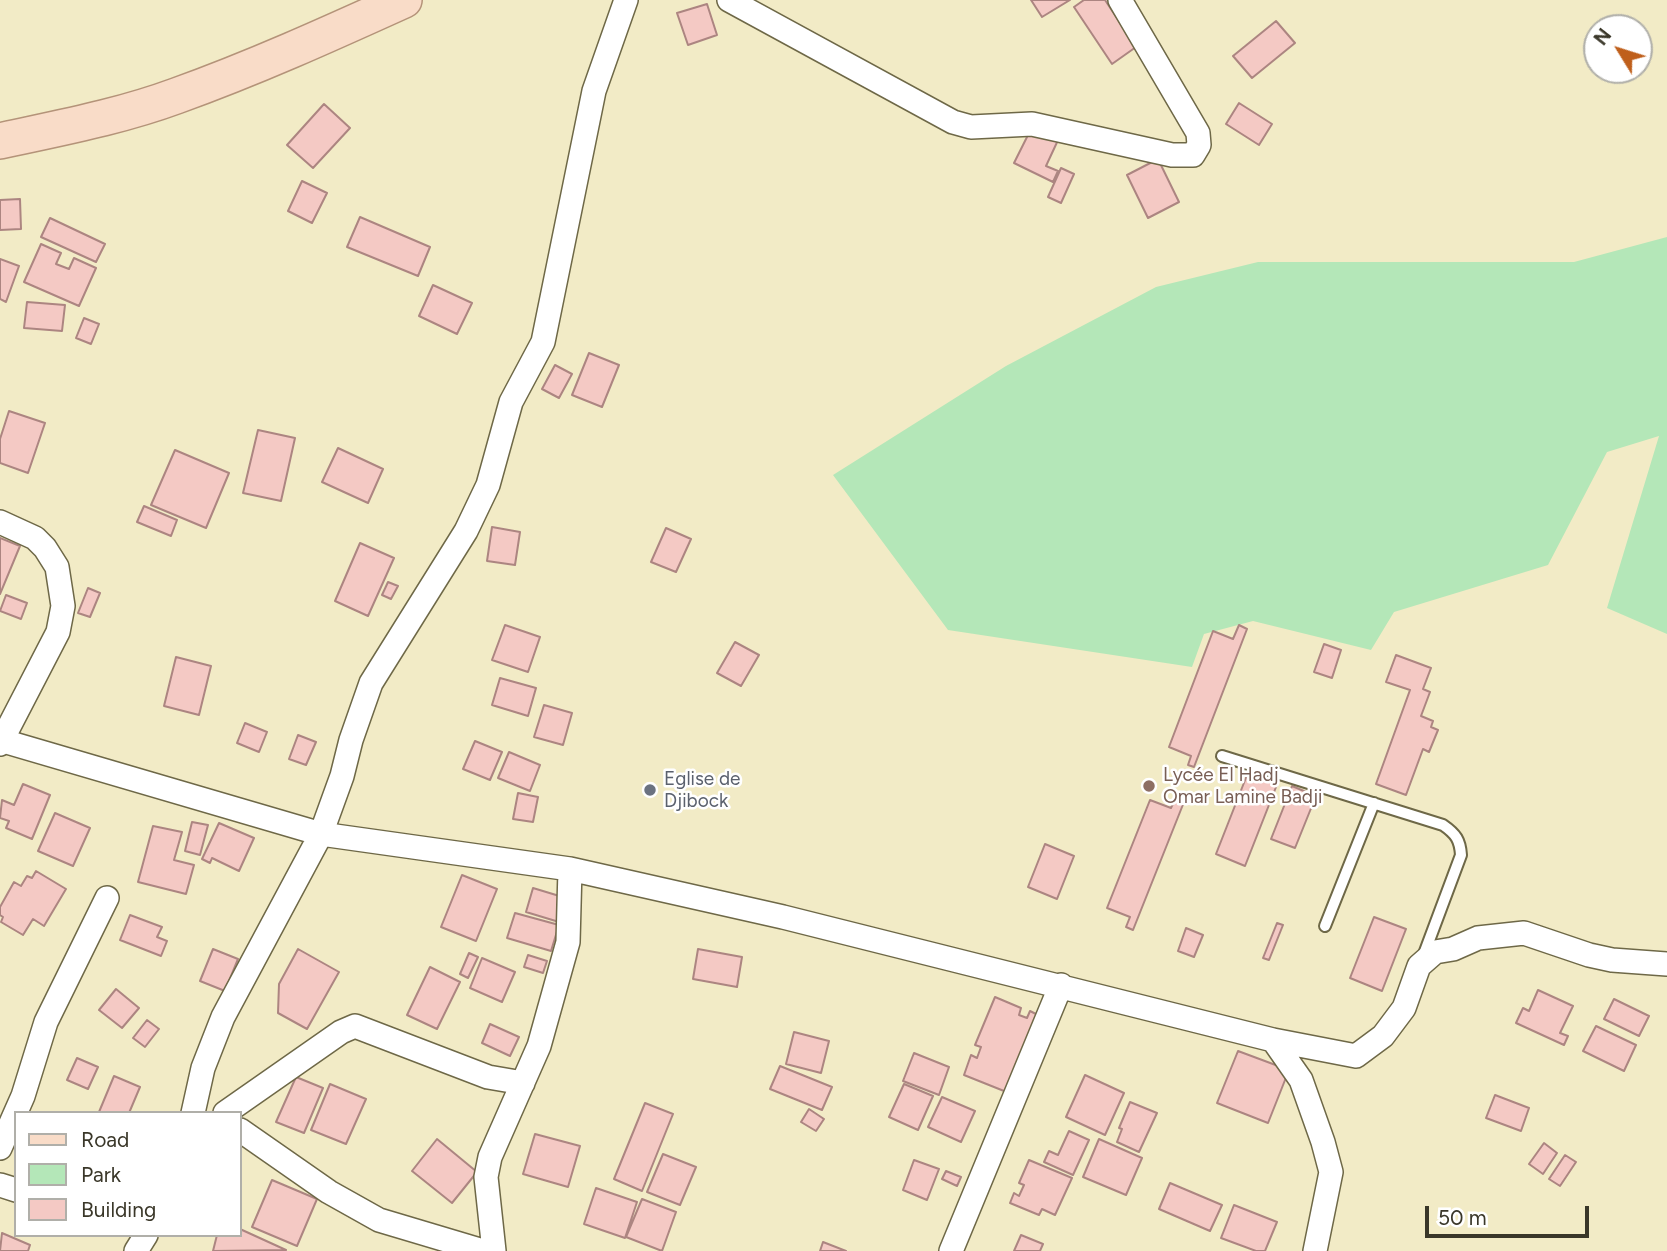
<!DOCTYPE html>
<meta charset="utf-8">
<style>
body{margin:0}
#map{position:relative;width:1667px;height:1251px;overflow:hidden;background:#f2ebc6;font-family:Figtree,sans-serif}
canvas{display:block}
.legend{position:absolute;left:14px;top:1111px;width:228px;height:126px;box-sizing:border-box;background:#fff;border:2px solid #b0afa9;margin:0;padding:9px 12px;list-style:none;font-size:21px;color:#3a3729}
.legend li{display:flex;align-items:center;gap:14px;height:35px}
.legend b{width:35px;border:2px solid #b0afa9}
.north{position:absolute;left:1583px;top:14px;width:70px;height:70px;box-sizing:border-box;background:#fff;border:2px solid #b0afa9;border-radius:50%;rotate:308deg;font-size:19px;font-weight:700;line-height:28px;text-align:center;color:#3a3729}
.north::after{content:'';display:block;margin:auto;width:24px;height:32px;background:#bf5f1b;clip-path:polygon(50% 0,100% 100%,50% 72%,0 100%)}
.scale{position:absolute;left:1425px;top:1206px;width:164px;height:32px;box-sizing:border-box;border:4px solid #3a3729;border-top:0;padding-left:9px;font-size:21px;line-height:24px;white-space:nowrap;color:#3a3729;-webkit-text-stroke:5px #fff;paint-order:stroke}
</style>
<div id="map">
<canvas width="1667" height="1251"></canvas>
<ul class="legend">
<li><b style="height:9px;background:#f9dcc8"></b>Road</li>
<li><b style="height:19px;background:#b4e7b8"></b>Park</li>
<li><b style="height:19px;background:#f4c9c4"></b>Building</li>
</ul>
<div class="north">N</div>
<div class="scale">50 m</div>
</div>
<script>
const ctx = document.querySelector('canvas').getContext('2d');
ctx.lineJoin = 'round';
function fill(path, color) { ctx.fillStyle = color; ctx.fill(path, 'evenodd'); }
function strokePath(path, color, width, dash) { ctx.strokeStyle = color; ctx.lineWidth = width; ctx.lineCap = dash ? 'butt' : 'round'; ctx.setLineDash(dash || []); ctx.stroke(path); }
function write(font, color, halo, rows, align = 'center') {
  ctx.font = font + ' Figtree,sans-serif'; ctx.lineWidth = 5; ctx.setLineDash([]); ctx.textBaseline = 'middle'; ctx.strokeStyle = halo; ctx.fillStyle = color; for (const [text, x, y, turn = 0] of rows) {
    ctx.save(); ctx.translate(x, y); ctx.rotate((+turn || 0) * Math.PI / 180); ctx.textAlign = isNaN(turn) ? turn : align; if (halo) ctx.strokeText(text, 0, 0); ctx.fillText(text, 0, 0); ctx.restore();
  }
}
fill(new Path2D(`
 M1667 237V634L1607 608 1659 436 1607 452 1548 565 1394 612 1371 650 1253 621 1204 634 1192 667 948 630 833 475 1006 366 1156 287 1258 262H1574Z`), '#b4e7b8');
const building = new Path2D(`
 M1031 0H1070L1042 17Z
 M1084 0H1105L1136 47 1112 64 1074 7Z
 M707 4 717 35 688 45 677 13Z
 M1276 21 1295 43 1252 78 1233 56Z
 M1239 103 1272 124 1259 145 1226 124Z
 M324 104 350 128 313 168 287 145Z
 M1033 125 1059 138 1046 166 1058 171 1053 182 1014 163Z
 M1158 159 1179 202 1148 218 1127 175Z
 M1061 168 1074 174 1061 203 1048 197Z
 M302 181 327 193 312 223 288 211Z
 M20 199 21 229 0 230V200Z
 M360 217 430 247 418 276 347 247Z
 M50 218 105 244 96 262 41 237Z
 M41 244 61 253 56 264 69 269 74 258 96 268 79 306 24 282Z
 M0 259 19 266 6 302 0 299Z
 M433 285 472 303 457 334 419 316Z
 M27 302 65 305 62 331 24 328Z
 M84 318 99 324 91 344 76 338Z
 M589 353 619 365 602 407 572 395Z
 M555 365 572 374 559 398 542 389Z
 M9 411 45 423 28 473 0 463V439Z
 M258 430 295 438 281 501 243 493Z
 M338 448 383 469 368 503 322 482Z
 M175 450 229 473 206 528 151 505Z
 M144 506 177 520 171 536 137 522Z
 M492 527 520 532 515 565 487 561Z
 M666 528 691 539 676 572 651 562Z
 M0 538 20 546 0 594Z
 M360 543 394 558 368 616 335 601Z
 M388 582 398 586 391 599 382 595Z
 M88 588 100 593 90 617 78 613Z
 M6 595 27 603 21 619 0 611Z
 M505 625 540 637 528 672 492 660Z
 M1239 625 1247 629 1194 767 1188 765 1191 756 1169 747 1213 631 1233 639Z
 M735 642 759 655 741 686 717 673Z
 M1324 644 1341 650 1332 678 1314 672Z
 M1396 655 1431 668 1423 689 1430 692 1421 716 1433 721 1431 727 1438 730 1429 752 1423 749 1406 795 1376 784 1410 690 1386 682Z
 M176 657 211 666 199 715 164 706Z
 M500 678 536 688 528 716 492 705Z
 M544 705 572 713 563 745 534 737Z
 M245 723 267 732 259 752 237 743Z
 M298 735 316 742 306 765 289 759Z
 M475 741 502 752 490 780 463 769Z
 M509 752 540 765 530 791 498 778Z
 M1249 770 1278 782 1245 866 1216 854Z
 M23 784 50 795 32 839 6 828 9 821 0 818 2 800 14 805Z
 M1292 786 1316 796 1295 848 1271 839Z
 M518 793 538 797 533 822 513 819Z
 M1175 799 1184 802 1133 930 1126 927 1130 917 1107 908 1150 800 1171 808Z
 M55 813 90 828 73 866 38 851Z
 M192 822 208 825 200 855 185 851Z
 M219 823 254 838 239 871 212 858 210 863 202 859Z
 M153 826 182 832 174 860 194 865 186 894 138 882Z
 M1045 844 1074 856 1057 899 1028 887Z
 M36 871 66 889 44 926 33 919 23 935 1 922 3 917 0 915V907L14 882 21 886 27 876 32 878Z
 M462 875 497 889 476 941 441 927Z
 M533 888 566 898 559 922 526 912Z
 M515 913 559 925 551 951 507 938Z
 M130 915 162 927 157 937 167 941 161 956 120 940Z
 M1374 917 1406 929 1382 991 1350 978Z
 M1277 923 1283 925 1269 960 1263 958Z
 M1186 928 1203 935 1194 957 1178 951Z
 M213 949 238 959 225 991 200 981Z
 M298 949 339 972 307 1029 278 1013 279 984Z
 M698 949 742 957 737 987 693 979Z
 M469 953 478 957 468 978 460 974Z
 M528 955 547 961 543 973 524 967Z
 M482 958 515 972 502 1002 470 988Z
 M430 967 460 982 437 1029 407 1015Z
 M116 989 139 1008 122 1028 99 1010Z
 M1538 990 1573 1006 1560 1033 1568 1036 1564 1045 1516 1023 1523 1008 1529 1011Z
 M995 997 1021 1008 1019 1015 1027 1018 1030 1011 1040 1016 1009 1093 964 1075 971 1055 977 1058 981 1047 975 1045Z
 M1614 999 1649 1016 1639 1036 1604 1019Z
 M147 1020 159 1029 145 1047 133 1038Z
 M490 1024 519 1037 510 1056 482 1043Z
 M1596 1026 1636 1045 1624 1071 1583 1051Z
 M794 1032 829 1041 821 1073 786 1064Z
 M1238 1051 1289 1070 1268 1123 1217 1103Z
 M914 1053 949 1067 939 1095 903 1081Z
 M77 1058 98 1067 88 1089 67 1080Z
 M780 1066 832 1087 822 1110 770 1089Z
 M1085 1075 1124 1093 1105 1135 1066 1117Z
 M114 1076 140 1087 129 1113 99 1112Z
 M296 1077 323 1088 304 1133 276 1122Z
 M330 1084 366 1099 346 1144 311 1130Z
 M904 1084 933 1096 918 1130 889 1117Z
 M1495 1095 1529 1108 1521 1131 1486 1118Z
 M942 1097 975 1111 961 1142 928 1127Z
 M1130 1102 1157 1113 1139 1152 1117 1142 1122 1129 1119 1128Z
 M645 1103 673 1114 642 1191 614 1179Z
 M809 1109 824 1119 816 1131 801 1122Z
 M1069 1131 1089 1140 1073 1175 1044 1162 1049 1151 1058 1155Z
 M535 1134 580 1146 568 1187 523 1174Z
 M437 1139 477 1172 452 1203 412 1171Z
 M1099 1139 1142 1158 1126 1195 1083 1177Z
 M1544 1143 1557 1153 1543 1174 1529 1164Z
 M663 1154 696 1167 680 1205 647 1192Z
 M1565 1155 1576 1162 1560 1186 1549 1179Z
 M914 1160 939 1169 927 1200 903 1190Z
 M1029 1160 1072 1178 1055 1215 1042 1209 1039 1215 1010 1203 1014 1193 1019 1196 1024 1185 1019 1183Z
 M946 1171 961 1177 957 1186 942 1179Z
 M272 1180 317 1199 297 1246 252 1227Z
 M1170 1183 1222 1205 1210 1231 1159 1209Z
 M596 1188 637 1202 625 1238 584 1224Z
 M642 1199 676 1212 662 1251 626 1237Z
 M1234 1205 1277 1222 1265 1251H1256L1221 1238Z
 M240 1229 286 1250 213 1251 217 1235H240Z
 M2 1233 30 1245 28 1251H0Z
 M1021 1235 1043 1244 1040 1251H1014Z
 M823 1242 846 1251H820Z`);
fill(building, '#f4c9c4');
strokePath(building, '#ac8581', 2);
const service = new Path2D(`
 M1222 756 1443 825C1456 834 1460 840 1461 855L1424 954
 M1325 926 1374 803`);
const minor = new Path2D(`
 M729 0 953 122 971 127 1032 124 1172 155H1193L1199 145 1198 133 1120 0
 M0 522 35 538 45 548 57 567 63 606 58 632 0 744
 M0 740 321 834 570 869 783 917 1273 1040 1356 1056 1383 1036 1404 1008 1419 966 1435 952 1453 949 1478 938 1524 933 1589 955 1612 960 1667 964
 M1273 1040 1301 1080 1323 1142 1331 1172 1315 1251
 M193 1113 203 1068 223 1017 321 834 342 776 351 740 371 683 466 531 488 485 511 402 543 342 594 91 626 0
 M225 1113 341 1032 355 1026 488 1077 523 1083
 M240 1130 329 1192 379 1220 483 1251
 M0 1148 23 1096 46 1022 107 898
 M0 1185 16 1190
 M136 1251 146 1235
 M494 1251 486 1177 490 1157 539 1046 568 942 570 869
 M951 1251 1061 985`);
const primary = new Path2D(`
 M0 141C59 128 119 117 176 96 254 68 329 34 404 0`);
strokePath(service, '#6e6847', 14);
strokePath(minor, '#6e6847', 26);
strokePath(primary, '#b49379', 38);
strokePath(service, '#fff', 10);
strokePath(minor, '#fff', 23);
strokePath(primary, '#f9dcc8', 35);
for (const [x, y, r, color] of [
 [1149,786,7,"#8d6e63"],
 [650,790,7,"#6b7280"]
]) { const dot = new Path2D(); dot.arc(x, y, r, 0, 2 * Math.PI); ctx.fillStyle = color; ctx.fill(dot); strokePath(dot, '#fff', 2.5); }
write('19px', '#785e54', '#fff', [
 ["Lycée El Hadj",1163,775],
 ["Omar Lamine Badji",1163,797]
], 'left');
write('19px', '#5b616d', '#fff', [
 ["Eglise de",664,779],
 ["Djibock",664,801]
], 'left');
</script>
